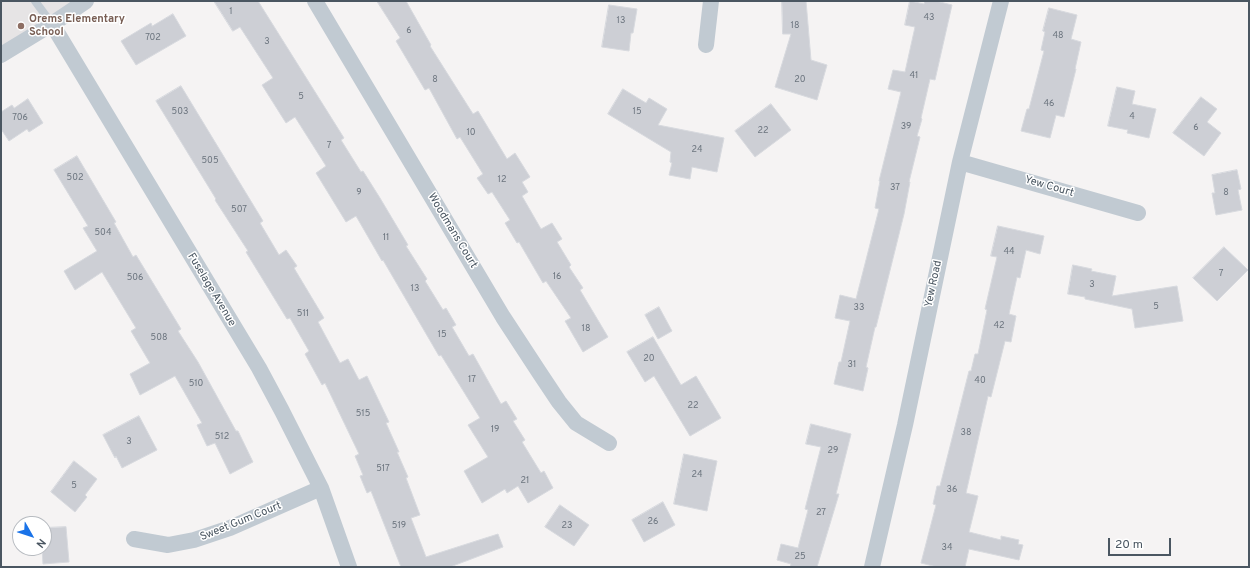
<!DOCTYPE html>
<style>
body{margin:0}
#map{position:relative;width:1250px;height:568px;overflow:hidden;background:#f5f3f3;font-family:Overpass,sans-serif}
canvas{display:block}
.frame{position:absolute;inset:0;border:2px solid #4a5661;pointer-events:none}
.north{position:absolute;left:12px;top:516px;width:40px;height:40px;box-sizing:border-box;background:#fff;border:1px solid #b7bbc0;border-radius:50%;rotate:129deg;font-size:11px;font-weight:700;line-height:16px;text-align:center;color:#4a5661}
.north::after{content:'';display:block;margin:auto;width:14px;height:18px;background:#1a73e8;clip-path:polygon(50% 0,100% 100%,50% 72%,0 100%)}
.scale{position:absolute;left:1108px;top:538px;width:63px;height:18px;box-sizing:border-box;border:2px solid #4a5661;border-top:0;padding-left:5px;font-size:12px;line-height:14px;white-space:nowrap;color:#4a5661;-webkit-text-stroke:3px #fff;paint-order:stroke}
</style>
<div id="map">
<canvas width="1250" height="568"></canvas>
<div class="frame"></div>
<div class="north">N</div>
<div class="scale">20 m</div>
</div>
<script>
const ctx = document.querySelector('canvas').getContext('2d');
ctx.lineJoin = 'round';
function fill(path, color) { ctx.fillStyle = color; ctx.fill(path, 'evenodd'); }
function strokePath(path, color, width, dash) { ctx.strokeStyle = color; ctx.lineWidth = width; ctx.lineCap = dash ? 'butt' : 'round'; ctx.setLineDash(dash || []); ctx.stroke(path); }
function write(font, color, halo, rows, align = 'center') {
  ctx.font = font + ' Overpass,sans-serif'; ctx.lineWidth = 3; ctx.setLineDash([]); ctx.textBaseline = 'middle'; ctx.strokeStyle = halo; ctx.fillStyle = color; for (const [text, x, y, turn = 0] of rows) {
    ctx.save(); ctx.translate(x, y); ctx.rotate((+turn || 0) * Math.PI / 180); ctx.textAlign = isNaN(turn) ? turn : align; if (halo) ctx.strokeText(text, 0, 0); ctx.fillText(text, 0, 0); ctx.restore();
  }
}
fill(new Path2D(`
 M1 1H82L1 52Z`), '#e6e4e5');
const building = new Path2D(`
 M214 1H258L344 138 341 140 361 172 363 171 380 198 408 245 406 246 427 279 425 281 443 310 446 308 456 325 452 327 469 356 473 354 501 404 506 401 517 419 513 421 525 440 522 442 541 473 544 471 553 488 528 503 518 486 507 493 505 489 482 503 464 471 488 457 468 425 480 418 441 355 439 356 383 260 382 261 356 216 346 222 316 173 326 166 295 117 286 123 262 85 273 78 240 27 233 31Z
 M377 1H406L431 45 430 46 473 114 478 111 507 159 515 153 530 177 522 182 528 192 522 196 541 229 552 223 562 239 557 242 571 265 569 267 583 288 580 290 608 337 583 352 565 321 571 318 546 281 543 283 519 242 517 243 505 223 510 220 492 192 488 194 477 178 483 174 460 137 457 139 429 88 425 90 396 41 400 38Z
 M782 1H806L811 60 827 65 817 100 775 87 791 34H783Z
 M910 1 924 4 925 1H936L952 5 935 80 930 79 921 118 922 119 917 136 920 137 909 182H910L904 214 876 327H875L866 367 868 368 863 391 834 384 839 362H841L850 321 835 318 840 295 856 299 879 209 875 208 880 181H879L901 92 888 89 893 70 905 72 915 27 905 25Z
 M609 5 637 9 633 33H631L629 51 602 47Z
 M1049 8 1077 15 1071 39 1081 42 1075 69H1076L1064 117 1056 115 1050 138 1021 131 1027 109H1029L1044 51 1041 50 1045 32 1043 31Z
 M173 14 186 36 136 65 121 41 151 23 152 26Z
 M181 86 263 221 260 223 279 255 286 250 297 266 294 268 324 318 318 322 340 363 348 359 359 380 367 376 389 422 386 423 399 452H397L408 477 406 478 420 515 411 518 426 557 498 534 503 547 450 567H401L371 491 367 493 360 476 363 475 355 456 359 454 325 383 322 385 305 354 309 351 290 318 287 319 246 252 248 251 215 200 216 199 156 101Z
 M1117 87 1135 91 1132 104 1156 109 1149 138 1127 133 1128 130 1108 126Z
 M623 89 646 103 649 98 667 109 658 125 724 138 717 172 692 167 690 179 669 175 672 163 670 162 671 152 608 114Z
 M1201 97 1217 109 1207 122 1221 133 1204 156 1173 133Z
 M28 99 43 123 29 132 27 129 9 141 1 129V112L12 105 14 108Z
 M771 104 791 130 755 157 735 131Z
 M77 156 116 222 114 223 133 257 136 255 181 329 178 331 198 362 236 431H238L253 462 230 474 215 443 207 446 197 425 202 423 175 376 140 395 130 374 150 363 131 331 136 328 102 272 75 290 64 271 97 251 83 228 88 226 54 170Z
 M1237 170 1241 189 1238 190 1242 210 1216 215 1212 193H1215L1212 175Z
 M998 226 1044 236 1040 254 1026 250 1020 278 1017 277 1009 314 1016 316 1011 342 1005 341 991 397 988 396 966 493 978 496 969 532 1001 540V536L1019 540 1018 544 1023 545 1019 560 969 549 965 567H937L921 563 936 505 933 504 937 486H940L969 371H971L975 354H978L987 310 985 309 997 257 991 256Z
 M1224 247 1248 270 1217 301 1193 278Z
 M1073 265 1092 269 1091 271 1116 276 1112 296 1177 286 1183 321 1135 328 1132 309 1085 299V297L1068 294Z
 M659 307 672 331 658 339 645 315Z
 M653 337 681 385 696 376 721 418 690 436 654 376 645 382 627 352Z
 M139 416 157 450 122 468 116 456 115 458 103 435Z
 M811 424 851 434 836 494H839L817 567H790L791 564 777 560 781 544 798 548 808 510 805 509 821 447 806 444Z
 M684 454 717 461 707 511 674 504Z
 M74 461 97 479 85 495 87 497 75 512 51 492Z
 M663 502 675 525 644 542 632 520Z
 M560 505 589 525 574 546 545 527Z
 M66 527 69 562 43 564 42 548H44V528Z`);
fill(building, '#cdcfd5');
strokePath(building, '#d7d9de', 1);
strokePath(new Path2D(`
 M35 1 52 24`), '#c1cad2', 8);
strokePath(new Path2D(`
 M315 1 503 317 539 372 559 402 576 423 609 443
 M52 24 259 368 282 411 321 488 349 567
 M706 45 711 1
 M1 55 52 24 86 1
 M960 162 1138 213
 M134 539 168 545 194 540 230 528 321 488
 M872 567 905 425 960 162 1001 1`), '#c1cad2', 16);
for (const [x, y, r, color] of [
 [21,26,4,"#8d6e63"]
]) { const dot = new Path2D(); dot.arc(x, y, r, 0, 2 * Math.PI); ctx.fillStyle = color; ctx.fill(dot); strokePath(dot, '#fff', 1.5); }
write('9px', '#6b747e', null, [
 ["1",231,12],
 ["43",929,18],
 ["13",621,21],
 ["18",795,26],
 ["6",409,31],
 ["48",1058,36],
 ["702",153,38],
 ["3",267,42],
 ["41",914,76],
 ["8",435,80],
 ["20",800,80],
 ["5",301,97],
 ["46",1049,104],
 ["503",180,112],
 ["15",637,112],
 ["4",1132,117],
 ["706",20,118],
 ["39",906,127],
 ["6",1196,128],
 ["22",763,131],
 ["10",471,133],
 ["7",329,146],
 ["24",697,150],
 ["505",210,161],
 ["502",75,178],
 ["12",502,180],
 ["37",895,188],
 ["9",359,193],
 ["8",1226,193],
 ["507",239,210],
 ["504",103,233],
 ["11",386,238],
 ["44",1009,252],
 ["7",1221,274],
 ["16",557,277],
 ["506",135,278],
 ["3",1092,285],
 ["13",415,289],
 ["5",1156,307],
 ["33",859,308],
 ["511",303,314],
 ["42",999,326],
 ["18",586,329],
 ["15",442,335],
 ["508",159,338],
 ["20",649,359],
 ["31",852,365],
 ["17",472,380],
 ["40",980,381],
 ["510",196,384],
 ["22",693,406],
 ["515",363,414],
 ["19",495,430],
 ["38",966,433],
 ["512",222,437],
 ["3",129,442],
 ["29",833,451],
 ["517",383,469],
 ["24",697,475],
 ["21",525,481],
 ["5",74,486],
 ["36",952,490],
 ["27",821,513],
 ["26",653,522],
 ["519",399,526],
 ["23",567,526],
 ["34",947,548],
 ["25",800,557]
]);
write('bold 11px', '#785e54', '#fff', [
 ["Orems Elementary",29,20],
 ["School",29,33]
], 'left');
write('11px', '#4a5661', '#fff', [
 ["Yew Court",1049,187,16],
 ["Woodmans Court",452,231,59],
 ["Yew Road",934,284,-78],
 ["Fuselage Avenue",211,290,59],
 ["Sweet Gum Court",241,522,-22]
]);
</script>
